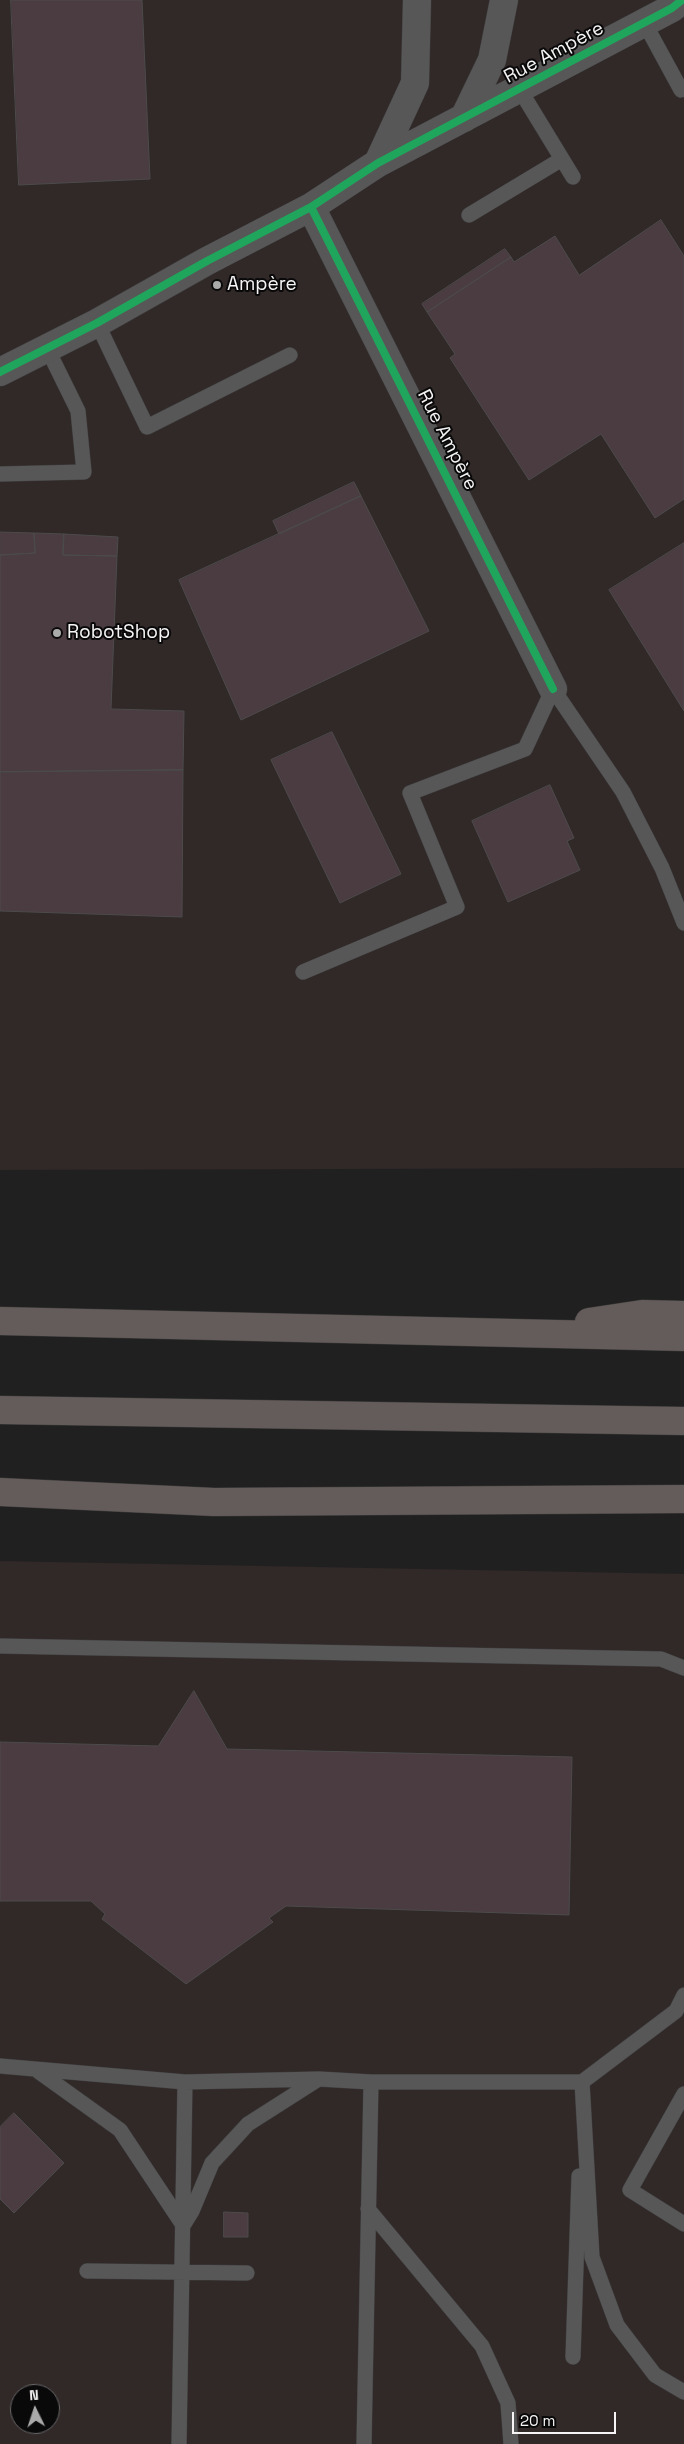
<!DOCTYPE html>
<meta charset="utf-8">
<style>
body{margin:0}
#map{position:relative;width:684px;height:2444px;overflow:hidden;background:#212020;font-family:"Space Grotesk",sans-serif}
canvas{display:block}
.north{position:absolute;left:10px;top:2384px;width:50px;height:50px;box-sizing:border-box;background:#0a0909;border:1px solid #686767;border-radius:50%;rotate:356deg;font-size:14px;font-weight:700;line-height:20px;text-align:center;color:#f6f4f4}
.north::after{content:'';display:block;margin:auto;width:18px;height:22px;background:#abaaaa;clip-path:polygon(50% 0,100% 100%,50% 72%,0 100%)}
.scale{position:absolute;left:512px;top:2412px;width:104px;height:22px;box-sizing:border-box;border:2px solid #f6f4f4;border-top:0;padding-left:6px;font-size:15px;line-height:18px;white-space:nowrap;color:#f6f4f4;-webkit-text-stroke:4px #0a0909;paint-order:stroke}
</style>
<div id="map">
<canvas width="684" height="2444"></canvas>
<div class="north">N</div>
<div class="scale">20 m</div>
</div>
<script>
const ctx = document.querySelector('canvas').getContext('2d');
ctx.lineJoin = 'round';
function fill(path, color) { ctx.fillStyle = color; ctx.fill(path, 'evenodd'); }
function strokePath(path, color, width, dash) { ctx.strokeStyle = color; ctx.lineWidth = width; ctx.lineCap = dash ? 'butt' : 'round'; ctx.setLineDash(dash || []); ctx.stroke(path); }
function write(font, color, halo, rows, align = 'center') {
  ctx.font = font + ' "Space Grotesk",sans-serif'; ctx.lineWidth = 4; ctx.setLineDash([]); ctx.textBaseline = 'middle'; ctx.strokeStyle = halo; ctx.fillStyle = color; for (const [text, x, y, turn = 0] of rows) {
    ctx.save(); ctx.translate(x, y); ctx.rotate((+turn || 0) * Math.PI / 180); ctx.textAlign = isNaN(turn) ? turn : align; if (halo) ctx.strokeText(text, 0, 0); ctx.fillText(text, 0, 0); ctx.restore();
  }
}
fill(new Path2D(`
 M0 0H684V1168L0 1170Z
 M0 1561 684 1574V2444H0ZM20 2394H50V2424H20Z`), '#312828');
const building = new Path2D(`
 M11 0H142L150 179 19 185Z
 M661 220 684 256V499L655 518 601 434 529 480 450 358 455 354 427 312 511 257 514 262 555 236 579 275Z
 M505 249 511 257 427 312 422 304Z
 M354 482 361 496 279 534 273 521Z
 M361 496 429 631 241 720 179 580Z
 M0 532 34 533 35 553 0 555Z
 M34 533 64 534 63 555 117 556 111 709 184 711 183 770 0 772V555L35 553Z
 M64 534 118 537 117 556 63 555Z
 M684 543V711L609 590Z
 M332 732 401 874 340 903 271 760Z
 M183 770 182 917 0 911V772Z
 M550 785 574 838 567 841 580 870 508 902 472 821Z
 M194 1691 227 1749 572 1757 569 1915 286 1906 269 1918 273 1922 186 1984 102 1919 105 1914 91 1901H0V1742L158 1746Z
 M14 2113 64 2163 14 2213 0 2199V2127Z
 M224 2212 248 2213V2237H224Z`);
fill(building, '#4a3c41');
strokePath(building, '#4c4b4b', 1);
const service = new Path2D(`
 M644 22 681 90 684 89
 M520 90 573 177
 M469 215 562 159
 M97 323 147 427 290 355
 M0 474 84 472 78 411 47 348
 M553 689 623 792 662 868 684 923
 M303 972 457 907 410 793 525 749 553 689
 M0 1646 661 1659 684 1668
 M0 2066 185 2082 319 2079 371 2082
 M35 2069 120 2130 183 2225
 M582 2082 592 2257 617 2325 655 2375 684 2392
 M684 2094 630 2190 684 2224
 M368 2209 482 2346 508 2403 511 2444
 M184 2224 192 2211 212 2163 248 2124 317 2080
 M87 2271 247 2273
 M573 2357 579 2176
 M179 2444 185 2082
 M364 2444 371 2082H582L676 2011 684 1995`);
const minor = new Path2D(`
 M464 118 492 60 504 0
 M378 163 415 83 417 0
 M311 207 553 689
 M0 372 97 323 207 261 311 207 378 163 672 8 682 0`);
const trunk = new Path2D(`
 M0 1321 684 1337
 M589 1322 642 1314 684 1315
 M0 1410 684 1421
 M0 1492 214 1502 684 1499`);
strokePath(service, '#3d3c3c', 16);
strokePath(minor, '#3d3c3c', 29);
strokePath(trunk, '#3d3c3c', 29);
strokePath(service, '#585757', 15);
strokePath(minor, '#585757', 28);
strokePath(trunk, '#645c5a', 28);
strokePath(new Path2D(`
 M311 207 553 689
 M0 372 97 323 207 261 311 207 378 163 672 8 682 0`), '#20a55d', 8);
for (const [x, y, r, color] of [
 [217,285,5,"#abaaaa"],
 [57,633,5,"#abaaaa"]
]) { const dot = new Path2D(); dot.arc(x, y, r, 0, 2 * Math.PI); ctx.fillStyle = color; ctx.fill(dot); strokePath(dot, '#0a0909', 2); }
write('19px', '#f6f4f4', '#0a0909', [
 ["Rue Ampère",554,53,-28],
 ["Rue Ampère",447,440,63]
]);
write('19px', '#f6f4f4', '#0a0909', [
 ["Ampère",227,285],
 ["RobotShop",67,633]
], 'left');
</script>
